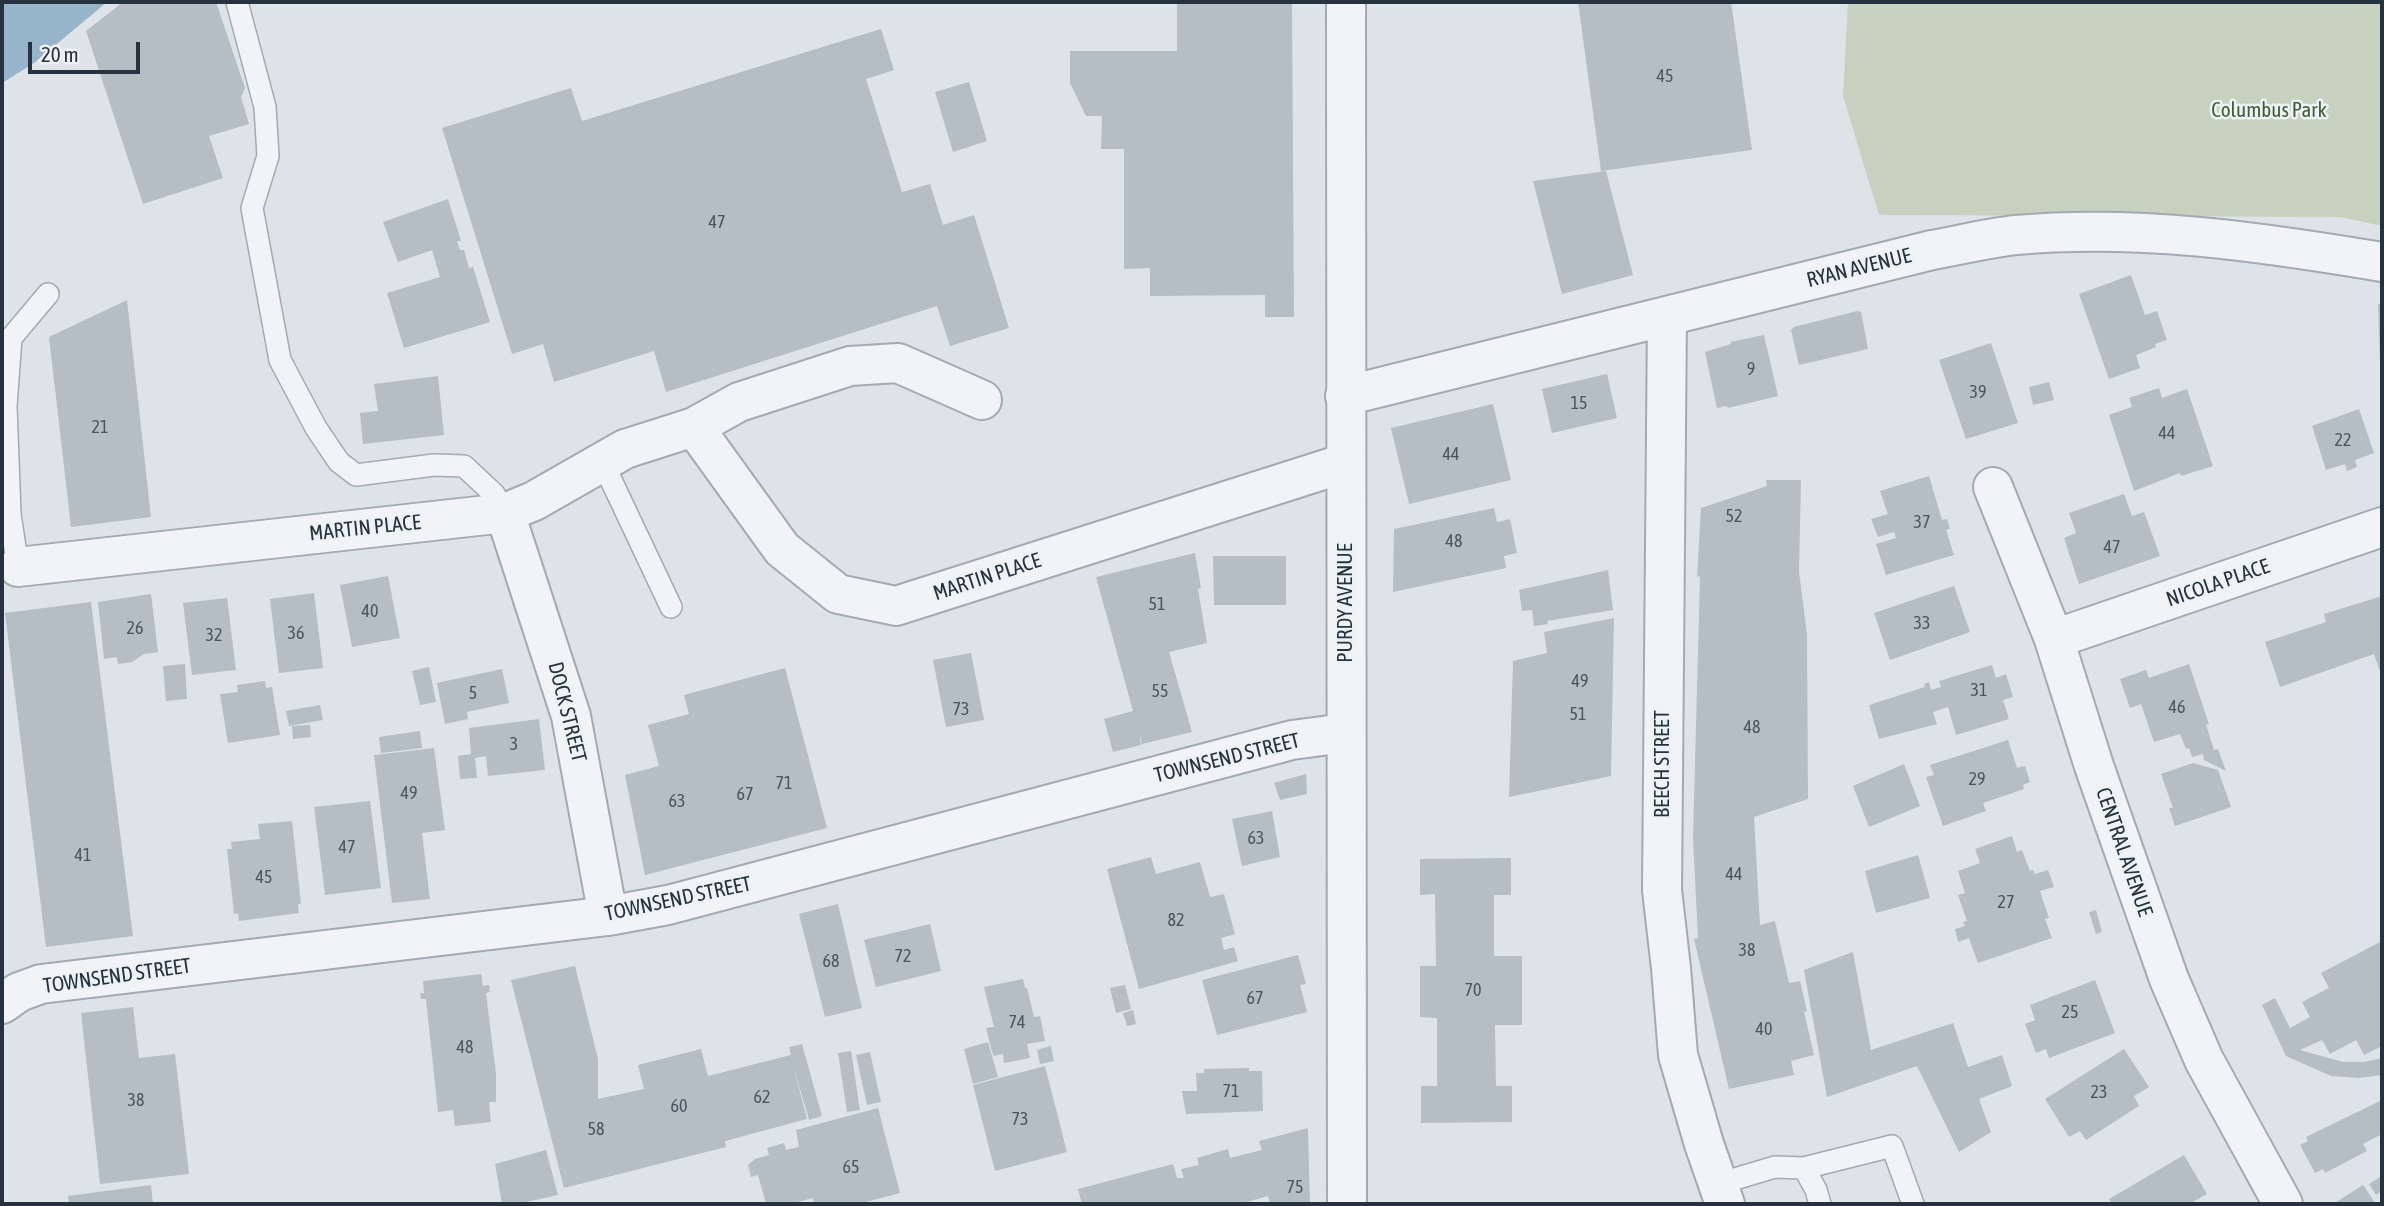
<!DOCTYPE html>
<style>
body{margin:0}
#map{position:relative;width:2384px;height:1206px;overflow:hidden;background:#dee3e8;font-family:"Asap Condensed",sans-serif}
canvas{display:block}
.frame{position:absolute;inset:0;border:4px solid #26323f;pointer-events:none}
.scale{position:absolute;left:28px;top:42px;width:112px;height:32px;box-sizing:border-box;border:4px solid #26323f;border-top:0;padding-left:9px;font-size:21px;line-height:24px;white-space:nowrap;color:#26323f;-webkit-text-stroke:5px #edf2f6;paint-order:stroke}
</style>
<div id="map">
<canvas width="2384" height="1206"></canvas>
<div class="frame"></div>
<div class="scale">20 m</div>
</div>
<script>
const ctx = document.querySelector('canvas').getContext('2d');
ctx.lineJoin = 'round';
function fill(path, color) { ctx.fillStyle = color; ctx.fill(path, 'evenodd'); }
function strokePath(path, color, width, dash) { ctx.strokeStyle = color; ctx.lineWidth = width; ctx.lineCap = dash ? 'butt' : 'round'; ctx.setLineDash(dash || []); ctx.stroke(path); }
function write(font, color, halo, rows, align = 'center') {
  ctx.font = font + ' "Asap Condensed",sans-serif'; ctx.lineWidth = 5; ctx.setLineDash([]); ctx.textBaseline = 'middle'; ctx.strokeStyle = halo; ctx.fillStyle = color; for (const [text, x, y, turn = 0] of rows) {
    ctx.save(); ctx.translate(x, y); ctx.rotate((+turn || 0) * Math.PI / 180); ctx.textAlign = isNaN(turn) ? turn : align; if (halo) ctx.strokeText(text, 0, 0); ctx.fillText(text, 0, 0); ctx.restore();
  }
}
fill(new Path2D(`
 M1848 2H2382V226L2340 217 1879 215 1843 96Z`), '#c6d2bf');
fill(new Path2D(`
 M2 2H107L34 63 2 83Z`), '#97b5ca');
fill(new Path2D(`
 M123 2H216L245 88 241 97 249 124 209 136 223 178 143 204 86 31Z
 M1177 2H1292L1294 317H1265V295L1150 296V268L1124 269V149H1101L1102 116H1086L1070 83V51H1177Z
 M1578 2H1731L1752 150 1601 171Z
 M881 29 894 70 866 79 902 192 930 184 943 225 974 215 1009 328 950 346 937 306 666 392 654 351 554 382 543 344 512 354 442 128 571 88 582 121Z
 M969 82 987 141 953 152 935 92Z
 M1606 171 1633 275 1562 294 1533 181Z
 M448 199 461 241H457L460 250H464L469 268 473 267 490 322 404 348 387 293 440 277 432 250 398 262 383 222Z
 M2131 275 2145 315 2157 311 2167 340 2155 344 2156 347 2136 355 2140 368 2109 379 2079 294Z
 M127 300 151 517 71 527 49 337Z
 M2378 304 2382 305V361L2380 362Z
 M1857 311 1861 312 1868 349 1799 365 1791 330 1794 327Z
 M1764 335 1778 396 1728 408 1727 406 1717 408 1705 352 1731 344 1730 342Z
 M1991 343 2018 423 1966 439 1939 360Z
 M1607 374 1617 418 1552 433 1542 389Z
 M438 376 444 435 363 444 360 413 378 411 374 384Z
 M2049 382 2054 400 2033 405 2029 387Z
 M2159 388 2162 398 2187 389 2213 466 2181 476 2180 473 2134 491 2109 415 2132 407 2129 398Z
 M1493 404 1511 480 1409 504 1391 428Z
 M2359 409 2374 453 2355 460 2357 467 2347 471 2345 464 2326 470 2312 426Z
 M1929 476 1942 520 1947 519 1950 529 1946 530 1954 555 1886 575 1876 544 1896 538 1894 532 1878 537 1871 519 1888 514 1880 491Z
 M1766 480H1801L1799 572 1807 634 1808 799 1754 817 1760 925 1775 921 1789 983 1800 981 1807 1011 1804 1012 1814 1055 1791 1061 1794 1075 1729 1089 1694 939 1698 938 1693 838 1700 576 1697 577 1701 508 1767 486Z
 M2124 494 2132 516 2144 512 2160 556 2079 584 2064 538 2076 533 2069 513Z
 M1494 508 1497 522 1510 519 1517 553 1504 556 1506 568 1393 592 1394 529Z
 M1195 553 1201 588 1198 589 1207 643 1169 652 1192 732 1142 744 1139 733 1141 745 1113 752 1104 719 1133 711 1096 577Z
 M1213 556H1286V605H1214Z
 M1608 570 1613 610 1547 621 1548 624 1534 626 1532 610 1522 611 1519 590Z
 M388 576 400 638 352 647 340 585Z
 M1954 586 1970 632 1890 660 1874 613Z
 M314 593 323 668 279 673 270 599Z
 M151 594 158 652 144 654 132 662 118 664 117 657 104 659 98 602Z
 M2382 596V677L2374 654 2280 687 2265 642 2326 622 2324 614Z
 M227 598 236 670 192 675 183 603Z
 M91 602 133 936 46 947 5 613Z
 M1614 618 1611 776 1509 797 1513 661 1547 653 1544 632Z
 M971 653 984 720 946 727 933 660Z
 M185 664 187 699 166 701 163 666Z
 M2189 664 2209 724 2206 725 2214 750 2218 749 2226 771 2204 760 2203 754 2192 757 2189 748 2186 749 2180 734 2154 742 2141 704 2130 708 2120 679 2146 670 2149 678Z
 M1992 665 1996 678 2006 674 2013 697 2003 700 2009 719 1956 735 1948 707 1933 712 1937 724 1879 739 1869 705 1925 687 1924 684 1929 682 1931 690 1941 687 1939 681Z
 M429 667 436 702 420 705 412 671Z
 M785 668 827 828 645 875 625 775 659 766 648 725 689 714 684 695Z
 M502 669 509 703 467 712 468 719 445 724 437 683Z
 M265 681 266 688 272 687 280 735 228 743 220 694 238 692 237 685Z
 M320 705 323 720 289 726 286 711Z
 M539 719 545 770 488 776 486 756 475 758 477 778 460 779 458 756 471 754 469 728Z
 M310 725 311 737 293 739 292 726Z
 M420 731 422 748 381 753 379 737Z
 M2008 740 2017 768 2025 766 2030 782 2023 785 2024 789 1983 803 1986 811 1943 826 1926 777 1934 775 1930 765Z
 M434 748 445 830 422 833 430 899 392 903 374 755Z
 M2193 763 2218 770 2231 807 2175 826 2169 808H2173L2161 774Z
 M1904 764 1920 806 1869 827 1853 786Z
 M1306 774 1307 794 1280 800 1274 783Z
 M370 801 381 888 325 895 314 807Z
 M1272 811 1280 857 1242 866 1232 819Z
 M292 821 301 904H298L299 913 239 921 238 913 234 914 227 849H232L231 842 260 839 258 824Z
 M2012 836 2017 852 2022 850 2030 871 2033 870 2035 874 2048 870 2054 887 2040 891 2049 918 2045 919 2052 938 1978 963 1969 938 1958 942 1955 929 1965 926 1963 922 1967 921 1958 895 1965 893 1958 871 1980 863 1975 849Z
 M1918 855 1930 898 1876 913 1865 871Z
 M1151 857 1156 874 1200 862 1210 897 1224 894 1235 934 1221 938 1224 950 1234 947 1238 961 1139 989 1107 869Z
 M1511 858V895H1494V956H1522V1025H1495L1496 1086H1512V1122L1421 1123V1086H1437V1018L1420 1017V966H1436L1435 894 1420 895V859Z
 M838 904 862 1008 825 1017 799 914Z
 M2096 910 2102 932 2096 934 2089 912Z
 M930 924 941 971 876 987 864 940Z
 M2382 941V1046L2364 1055 2356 1040 2330 1054 2322 1040 2300 1050 2343 1062H2364L2382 1058V1075L2359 1078 2331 1076 2286 1056 2262 1005 2275 998 2290 1028 2310 1017 2302 1002 2329 988 2321 973Z
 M1853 952 1871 1050 1953 1023 1968 1067 2002 1055 2012 1086 1979 1099 1991 1132 1959 1152 1917 1066 1827 1097 1804 970Z
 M1298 955 1306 984 1300 985 1307 1012 1217 1035 1202 980Z
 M575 966 598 1059V1099L644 1089 638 1065 701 1049 708 1076 791 1055 789 1047 802 1044 822 1116 809 1120 793 1065 807 1119 725 1141 726 1147 564 1188 511 980Z
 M481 974 483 986 489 985 490 992 486 993 496 1074V1102H489L491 1122 455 1126 453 1110 438 1112 426 999H421L420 993H424L423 981Z
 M1023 979 1025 988H1027L1034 1017 1040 1016 1045 1041 1027 1044 1030 1058 1004 1063 1003 1054 994 1056 992 1052 986 1028 994 1027 984 987Z
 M2095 980 2115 1033 2049 1058 2046 1049 2036 1053 2025 1024 2035 1020 2030 1005Z
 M1125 985 1131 1009 1116 1013 1110 988Z
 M133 1007 139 1058 175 1054 189 1174 100 1184 81 1013Z
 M1133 1010 1136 1024 1127 1026 1123 1013Z
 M988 1042 998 1077 973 1084 964 1049Z
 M1051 1046 1054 1061 1040 1064 1037 1050Z
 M2124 1049 2149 1087 2134 1096 2139 1106 2086 1140 2080 1131 2069 1137 2045 1099Z
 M851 1051 860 1110 847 1112 838 1053Z
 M870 1052 881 1102 867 1105 856 1055Z
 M1045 1066 1067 1152 995 1171 973 1085Z
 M1249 1068V1071H1262L1263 1111 1186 1114 1182 1091H1197L1196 1073H1204V1069Z
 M2382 1100V1134L2363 1144 2367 1151 2325 1173 2323 1169 2315 1173 2300 1145 2308 1141 2306 1137Z
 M878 1108 900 1193 858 1204H814L813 1198 790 1204H766L758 1175 751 1177 748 1165 755 1159 769 1155 767 1148 784 1143 786 1150 799 1147 796 1130Z
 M1308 1128 1310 1204H1270L1268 1196 1243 1203V1200L1242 1204H1082L1078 1189 1173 1164 1177 1178H1184L1181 1169 1199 1165 1197 1158 1228 1149 1230 1158 1262 1150 1259 1141Z
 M546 1150 558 1195 517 1204H502L495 1164Z
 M2184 1155 2207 1194 2189 1204H2112L2109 1199Z
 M2382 1176V1191L2376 1195 2369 1184Z
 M151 1185 153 1204H69L68 1196Z
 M2363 1185 2376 1204H2333Z`), '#b5bdc5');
const service = new Path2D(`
 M237 2 265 107 268 156 252 208 280 360 316 428 339 462 356 475 434 465 464 466 494 494 505 513
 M602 461 671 607
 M18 567 10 514 6 406 11 338 48 294
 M1804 1168 1816 1190 1820 1204
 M1718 1184 1775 1167 1804 1168 1892 1146 1913 1204`);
const minor = new Path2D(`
 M1667 316 1662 890 1671 968 1678 1055 1704 1144 1725 1204
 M1345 396 1932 250C1960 245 1988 238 2016 235 2139 224 2262 242 2382 262
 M694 427 739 402 850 366 898 363 982 400
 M1993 487 2054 639 2094 766 2169 979 2204 1060 2283 1204
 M505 513 571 716 608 916
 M18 567 505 513 534 501 625 449 694 427 782 549 838 594 896 606 1345 463
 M2054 639 2382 527
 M2 1004 19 992 41 984 608 916 668 905 1292 740 1345 733`);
const tertiary = new Path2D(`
 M1346 2 1347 1204`);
strokePath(service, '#a3aab2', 24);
strokePath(minor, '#a3aab2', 42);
strokePath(tertiary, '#a3aab2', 42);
strokePath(service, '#f1f3f6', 21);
strokePath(minor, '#f1f3f6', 38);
strokePath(tertiary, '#f1f3f6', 38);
write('18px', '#4a5560', null, [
 ["45",1665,76],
 ["47",717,222],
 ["9",1751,369],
 ["39",1978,392],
 ["15",1579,403],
 ["21",100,427],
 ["44",2167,433],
 ["22",2343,440],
 ["44",1451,454],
 ["52",1734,516],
 ["37",1922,522],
 ["48",1454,541],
 ["47",2112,547],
 ["51",1157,604],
 ["40",370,611],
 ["33",1922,623],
 ["26",135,628],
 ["36",296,633],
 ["32",214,635],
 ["49",1580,681],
 ["31",1979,690],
 ["55",1160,691],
 ["5",473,693],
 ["46",2177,707],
 ["73",961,709],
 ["51",1578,714],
 ["48",1752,727],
 ["3",514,744],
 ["29",1977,779],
 ["71",784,783],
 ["49",409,793],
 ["67",745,794],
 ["63",677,801],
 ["63",1256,838],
 ["47",347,847],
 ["41",83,855],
 ["44",1734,874],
 ["45",264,877],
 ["27",2006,902],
 ["82",1176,920],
 ["38",1747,950],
 ["72",903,956],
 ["68",831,961],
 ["70",1473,990],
 ["67",1255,998],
 ["25",2070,1012],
 ["74",1017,1022],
 ["40",1764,1029],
 ["48",465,1047],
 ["71",1231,1091],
 ["23",2099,1092],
 ["62",762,1097],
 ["38",136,1100],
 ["60",679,1106],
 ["73",1020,1119],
 ["58",596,1129],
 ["65",851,1167],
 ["75",1295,1187]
]);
write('21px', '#3f5c33', '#edf2f6', [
 ["Columbus Park",2269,110]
]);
write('21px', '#26323f', '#edf2f6', [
 ["RYAN AVENUE",1859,268,-14],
 ["MARTIN PLACE",365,528,-6],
 ["MARTIN PLACE",987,577,-18],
 ["NICOLA PLACE",2218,583,-19],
 ["PURDY AVENUE",1345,603,-90],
 ["DOCK STREET",567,712,76],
 ["TOWNSEND STREET",1227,758,-14],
 ["BEECH STREET",1662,764,-90],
 ["CENTRAL AVENUE",2124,852,71],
 ["TOWNSEND STREET",678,899,-12],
 ["TOWNSEND STREET",117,976,-8]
]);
</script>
